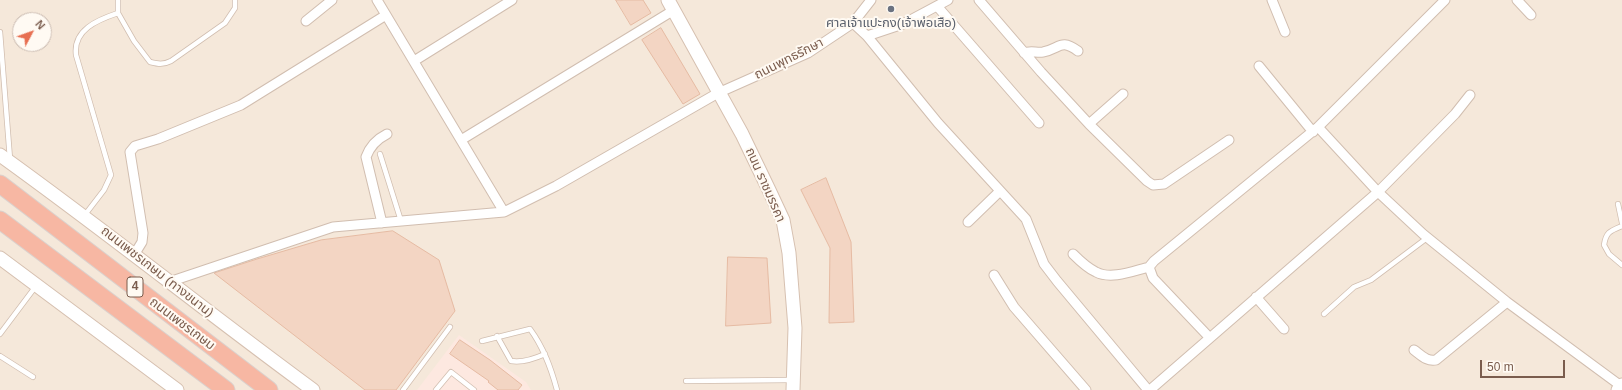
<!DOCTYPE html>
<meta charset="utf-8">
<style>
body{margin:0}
#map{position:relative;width:1622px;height:390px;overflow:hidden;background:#fdf6ec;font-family:Arial,sans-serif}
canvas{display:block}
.north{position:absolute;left:12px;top:12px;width:40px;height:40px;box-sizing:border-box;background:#fffaf3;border:1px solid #cabbb1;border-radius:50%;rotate:49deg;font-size:11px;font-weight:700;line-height:16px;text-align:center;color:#7a5c4d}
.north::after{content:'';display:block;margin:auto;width:14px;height:18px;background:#e76f51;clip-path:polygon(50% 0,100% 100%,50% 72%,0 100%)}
.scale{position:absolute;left:1480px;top:360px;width:85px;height:18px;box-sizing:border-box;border:2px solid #7a5c4d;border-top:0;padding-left:5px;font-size:12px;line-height:14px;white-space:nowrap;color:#7a5c4d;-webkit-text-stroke:3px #fffaf3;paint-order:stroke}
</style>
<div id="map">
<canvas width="1622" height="390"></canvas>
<div class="north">N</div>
<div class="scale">50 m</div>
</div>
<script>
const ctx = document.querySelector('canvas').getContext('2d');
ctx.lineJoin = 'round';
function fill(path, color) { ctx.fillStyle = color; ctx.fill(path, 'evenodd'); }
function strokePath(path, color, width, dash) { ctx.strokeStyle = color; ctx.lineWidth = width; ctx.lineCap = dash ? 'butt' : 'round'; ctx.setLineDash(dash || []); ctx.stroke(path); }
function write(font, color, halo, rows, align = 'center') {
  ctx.font = font + ' Arial,"Noto Sans Thai",sans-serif'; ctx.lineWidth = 4; ctx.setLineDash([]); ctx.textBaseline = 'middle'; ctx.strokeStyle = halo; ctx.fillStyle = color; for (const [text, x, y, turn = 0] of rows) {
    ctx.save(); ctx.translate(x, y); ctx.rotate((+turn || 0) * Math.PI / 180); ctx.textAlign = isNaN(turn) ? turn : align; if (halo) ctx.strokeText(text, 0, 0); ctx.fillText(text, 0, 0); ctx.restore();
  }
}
fill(new Path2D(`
 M0 0H1622V390H0ZM20 20H44V44H20Z`), '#f5e8da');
fill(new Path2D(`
 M459 335 526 382 531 390H417Z`), '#fde8e0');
const building = new Path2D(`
 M616 0H643L651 13 631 25Z
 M661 28 700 94 683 104 642 40Z
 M826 178 851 242 854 322 829 323 830 248 801 190Z
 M393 231 439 260 455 311 396 390H365L214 273 257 259 321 240Z
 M728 257 767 258 771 323 726 326Z
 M460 340 490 360 522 385 518 390H498L488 382 489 381 450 354Z`);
fill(building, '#f3d5c3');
strokePath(building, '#e6bba3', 1);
const lane = new Path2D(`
 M118 0V13L134 41 150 62C158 64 163 65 171 61L225 23 235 8V0
 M0 32 10 159
 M380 154 401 221
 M1618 204 1622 223
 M84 216 104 190 111 175 76 55C73 30 97 20 118 13
 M1622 226C1610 231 1606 232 1604 245L1609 254 1622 265
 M1324 314 1354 287 1371 280 1427 238
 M0 334 36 286
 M497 336 511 361C523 363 534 359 545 354
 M482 341 530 329C544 348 551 368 557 390
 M0 356 33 377
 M686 381 791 380
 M403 390 450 327
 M436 390 451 372 474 390`);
const street = new Path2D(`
 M377 0 504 212
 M979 0 1041 72 1089 124 1147 181 1153 185 1164 184 1229 140
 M1272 0 1285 32
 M1517 0 1531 15
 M937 6 1039 123
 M306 21 332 0
 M853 23 867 36 938 123 1026 219 1044 264 1057 281 1148 390
 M867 36 903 24 948 0
 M1024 53C1031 50 1036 53 1043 52 1060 49 1060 38 1078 51
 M414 61 512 0
 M1259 66 1313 132
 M1089 124 1123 94
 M1318 127 1378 192 1423 234 1507 302 1621 386
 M461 140 674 10
 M968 222 1000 191
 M382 223 366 157C370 146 377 139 387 134
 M1073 254C1080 261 1087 268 1096 272 1111 280 1133 271 1149 267
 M134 255 142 242 143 233 130 152 135 146 158 139 241 105 386 15
 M994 275 1014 307 1086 390
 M169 282 333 227 504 212 556 186 718 93 808 53 853 23 871 0
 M1256 297 1284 329
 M1209 337 1153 278 1149 267 1154 261 1318 127 1445 0
 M1414 350C1421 355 1427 362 1436 360L1507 302
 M1150 390 1378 192 1455 114 1470 95`);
const secondary = new Path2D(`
 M668 0 742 134 769 190 783 220 789 253 795 328 793 390
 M0 155C106 231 208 313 313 390
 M0 258 177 390
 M1618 390 1622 385`);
const highway = new Path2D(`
 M0 184 269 390
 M0 220 226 390`);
strokePath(lane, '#d1beb0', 6);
strokePath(street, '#d1beb0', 11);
strokePath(secondary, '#d6c0b0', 15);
strokePath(highway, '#dad1cd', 19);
strokePath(lane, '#fff', 4.5);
strokePath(street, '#fff', 9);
strokePath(secondary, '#fff', 13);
strokePath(highway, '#f7b7a3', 17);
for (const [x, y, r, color] of [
 [891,9,4,"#6b7280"]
]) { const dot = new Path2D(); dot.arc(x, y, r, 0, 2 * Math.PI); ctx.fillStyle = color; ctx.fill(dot); strokePath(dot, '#fffaf3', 1.5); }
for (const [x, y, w] of [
 [135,287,16]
]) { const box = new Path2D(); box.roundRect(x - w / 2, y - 10, w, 20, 3); ctx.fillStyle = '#fffaf3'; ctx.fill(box); strokePath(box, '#7a5c4d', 1); }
write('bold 12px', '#7a5c4d', null, [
 ["4",135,287]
]);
write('13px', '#5b616d', '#fffaf3', [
 ["ศาลเจ้าแปะกง(เจ้าพ่อเสือ)",891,23]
]);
write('13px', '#7a5c4d', '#fffaf3', [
 ["ถนนพุทธรักษา",789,59,-27],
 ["ถนน ราชมรรคา",765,185,66],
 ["ถนนเพชรเกษม (ทางขนาน)",157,272,38],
 ["ถนนเพชรเกษม",182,324,37]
]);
</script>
